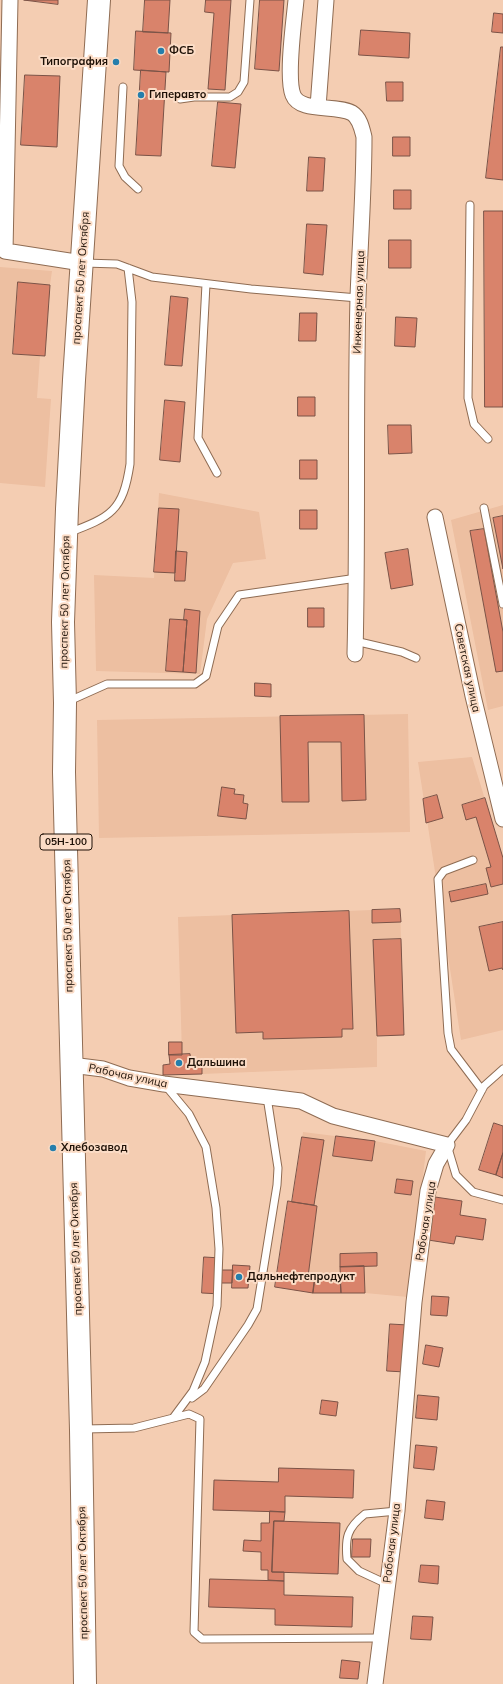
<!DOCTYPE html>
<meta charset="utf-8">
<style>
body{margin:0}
canvas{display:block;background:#f4cdb2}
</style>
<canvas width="503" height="1684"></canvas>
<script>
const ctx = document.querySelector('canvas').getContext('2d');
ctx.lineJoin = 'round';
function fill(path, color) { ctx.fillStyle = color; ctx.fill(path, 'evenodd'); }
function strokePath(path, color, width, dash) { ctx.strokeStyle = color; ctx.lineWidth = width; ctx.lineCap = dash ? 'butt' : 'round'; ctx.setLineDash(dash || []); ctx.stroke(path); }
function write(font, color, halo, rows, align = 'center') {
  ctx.font = font + ' Mulish,sans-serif'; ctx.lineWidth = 4; ctx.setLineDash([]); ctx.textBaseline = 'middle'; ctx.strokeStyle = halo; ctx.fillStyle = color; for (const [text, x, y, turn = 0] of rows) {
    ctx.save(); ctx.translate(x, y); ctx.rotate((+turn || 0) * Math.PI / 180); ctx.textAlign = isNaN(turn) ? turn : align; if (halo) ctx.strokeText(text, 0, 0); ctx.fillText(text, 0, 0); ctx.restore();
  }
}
fill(new Path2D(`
 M0 267 52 271 50 285 18 282 13 353 40 356 37 398 51 399 45 487 0 483Z
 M159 493 259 512 266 559 233 563 207 619 200 674 96 671 94 575 154 578Z
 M503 505V706L488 710 451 520Z
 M408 714 410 832 99 838 97 720Z
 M472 757 503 858V1030L461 1040 418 762Z
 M400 909 404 1035 377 1036V1067L202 1074V1062H191L182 1055 178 917Z
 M303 1132 375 1141 426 1151 408 1297 365 1293H313L275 1287 288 1201 292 1202Z`), '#edbfa1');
const building = new Path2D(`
 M24 0H58V4Z
 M145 0H170L168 33 143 32Z
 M206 0H231L225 90 208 89 214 13 205 12Z
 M260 0H284L279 71 255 69Z
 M494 13 503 14V33L492 32Z
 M361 30 410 33 409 58 359 55Z
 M136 31 171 33 169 72 134 70Z
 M501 47H503V180L486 178Z
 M141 70 166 72 161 156 136 155Z
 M25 75 60 76 57 147 21 145Z
 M386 82H403V101H387Z
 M218 102 241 104 235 168 212 166Z
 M393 137H410V156H393Z
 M309 157 325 158 323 191H307Z
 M394 190H411V209H394Z
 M484 211H503V407H485Z
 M307 224 327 225 323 275 304 273Z
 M389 240H411V268H389Z
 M18 282 50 285 45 356 13 354Z
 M171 296 188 298 182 366 165 365Z
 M300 313H317L316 341H299Z
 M396 317 417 318 415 347 395 346Z
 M298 397H315V416H298Z
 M165 400 185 402 180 462 160 460Z
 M388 425H411L412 453 389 454Z
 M300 460H317V479H300Z
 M159 508 179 509 175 573 154 572Z
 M300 510H317V529H300Z
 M503 516V569L493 518Z
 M484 529 503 632V671L496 672 470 531Z
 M408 549 413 585 391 589 385 553Z
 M176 551 187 552 185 581H175Z
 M308 608H324V627H308Z
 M185 609 200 611 196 673 183 672 187 620H184Z
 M170 619 187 620 183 672 166 671Z
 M255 683 271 684V697L255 696Z
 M364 715 366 800 342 801 341 742H308L309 802H282L280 716Z
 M222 787 235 789 234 794 244 795 243 803 248 804 246 819 218 816Z
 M437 795 443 818 426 823 423 799Z
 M485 798 503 858V884L491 887 486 868 491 867 476 817 466 820 462 805Z
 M486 884 488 894 451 902 449 892Z
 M400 909 401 922 372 923V910Z
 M349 911 353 1029H342V1037L263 1039V1032L236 1033 232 915Z
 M503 922V970L502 968 489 971 479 927Z
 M401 939 404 1035 377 1036 373 940Z
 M169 1042H182V1055H169Z
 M190 1054 191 1062H202V1074L163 1075V1065L170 1064 169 1055Z
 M494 1123 503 1126V1153L496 1175 479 1170Z
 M336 1136 375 1141 372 1161 333 1156Z
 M302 1137 324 1140 314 1205 292 1202Z
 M503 1153V1178L496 1175Z
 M397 1179 413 1181 411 1195 395 1193Z
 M435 1197 462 1201 460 1215 486 1219 483 1240 456 1236 454 1244 428 1240Z
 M288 1201 317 1206 308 1277 315 1278 313 1293 275 1287Z
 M377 1253V1266L340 1267V1254Z
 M204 1257 221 1258V1270H233L232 1283H221V1294L202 1293Z
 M233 1265 250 1266 248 1288H232Z
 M364 1266 365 1293H341L340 1267Z
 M315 1278H340L341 1293H313Z
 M432 1296 449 1297 447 1316 431 1315Z
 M390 1324 408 1325 405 1372 387 1371Z
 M426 1345 443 1348 439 1367 423 1364Z
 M418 1395 439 1397 437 1420 416 1418Z
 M322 1400 338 1402 336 1416 320 1414Z
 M416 1445 437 1447 434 1470 414 1468Z
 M279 1468 354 1470 353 1498 285 1496V1512L213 1510 214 1480 278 1482Z
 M427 1500 445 1502 443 1520 425 1518Z
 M270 1511 285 1512 284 1521H274L272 1572H284V1581L268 1580V1570H261V1552L243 1551 244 1540 261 1541V1523H269Z
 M274 1521 340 1523 338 1574 272 1572Z
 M353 1539H371L370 1557H352Z
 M421 1565 439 1566 438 1584 419 1582Z
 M210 1579 284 1581V1595L353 1597 352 1627 275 1625V1609L209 1607Z
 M413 1616 433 1617 431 1640 411 1639Z
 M342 1660 360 1662 358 1679 340 1678Z`);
fill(building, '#d9836b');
strokePath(building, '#7b5347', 1);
const service = new Path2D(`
 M123 87 119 166 125 177 138 189
 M180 99 194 97H230L238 92 244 82 250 0
 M470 205 468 398 474 424 488 439
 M84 263 117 264 152 277 251 289 358 298
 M206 284 198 438 217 473
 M484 508 503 604
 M68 533C111 517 123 511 130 464L132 302 128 268
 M355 641 402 652 416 658
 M69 701 107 684H195L206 676 218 626 239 595 357 578
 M473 860 444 871 438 879 448 1033 451 1049 482 1090
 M503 1069 484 1086 466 1120 447 1145 456 1175 473 1192 503 1200
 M165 1085 189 1114 206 1147 216 1208 219 1249 217 1306 205 1362 193 1391 173 1418
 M192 1398 204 1389 248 1325 257 1309 277 1185 278 1168 267 1097
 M84 1429 134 1428 189 1414 200 1419 194 1632 202 1639 380 1638
 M387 1584 359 1571 347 1559C345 1538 347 1528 365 1514L397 1511`);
const minor = new Path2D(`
 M10 0 5 251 82 263
 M296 0C294 21 286 77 293 95 300 113 336 104 352 113 360 118 362 129 364 137 364 191 360 244 358 297 355 416 358 535 355 654
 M318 107 326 0
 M435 517 473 696 503 819
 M71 1065 103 1069 129 1078 164 1084 301 1101 333 1116 447 1145 436 1164 428 1191 414 1302 397 1511 375 1684`);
const primary = new Path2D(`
 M85 1684 81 1430 64 772 65 703 63 622 67 509 74 380 99 0`);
strokePath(service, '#8f6c53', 9);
strokePath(minor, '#8f6c53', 17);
strokePath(primary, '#8f6c53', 24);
strokePath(service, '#fff', 7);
strokePath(minor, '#fff', 15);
strokePath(primary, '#fff', 22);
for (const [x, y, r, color] of [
 [161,51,4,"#257eac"],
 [116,62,4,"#257eac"],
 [141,95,4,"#257eac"],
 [179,1063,4,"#257eac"],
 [53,1148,4,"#257eac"],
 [239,1277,4,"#257eac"]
]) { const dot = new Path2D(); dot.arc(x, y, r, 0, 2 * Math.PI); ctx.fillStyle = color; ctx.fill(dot); strokePath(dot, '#fbdcc6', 1.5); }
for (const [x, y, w] of [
 [66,842,52]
]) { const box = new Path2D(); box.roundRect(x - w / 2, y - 8, w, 16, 3); ctx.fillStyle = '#fbdcc6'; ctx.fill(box); strokePath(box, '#1e1107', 1); }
write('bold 10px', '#1e1107', null, [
 ["05Н-100",66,842]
]);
write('bold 11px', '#1e1107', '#fbdcc6', [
 ["ФСБ",169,51],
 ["Типография",108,62,"right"],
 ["Гиперавто",149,95],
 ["Дальшина",187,1063],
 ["Хлебозавод",61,1148],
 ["Дальнефтепродукт",247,1277]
], 'left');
write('11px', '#1e1107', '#fbdcc6', [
 ["проспект 50 лет Октября",81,278,-86],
 ["Инженерная улица",359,302,-88],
 ["проспект 50 лет Октября",65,602,-89],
 ["Советская улица",467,668,78],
 ["проспект 50 лет Октября",68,926,-91],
 ["Рабочая улица",128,1076,12],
 ["Рабочая улица",426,1221,-81],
 ["проспект 50 лет Октября",76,1249,-92],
 ["Рабочая улица",392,1543,-83],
 ["проспект 50 лет Октября",83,1573,-91]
]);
</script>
